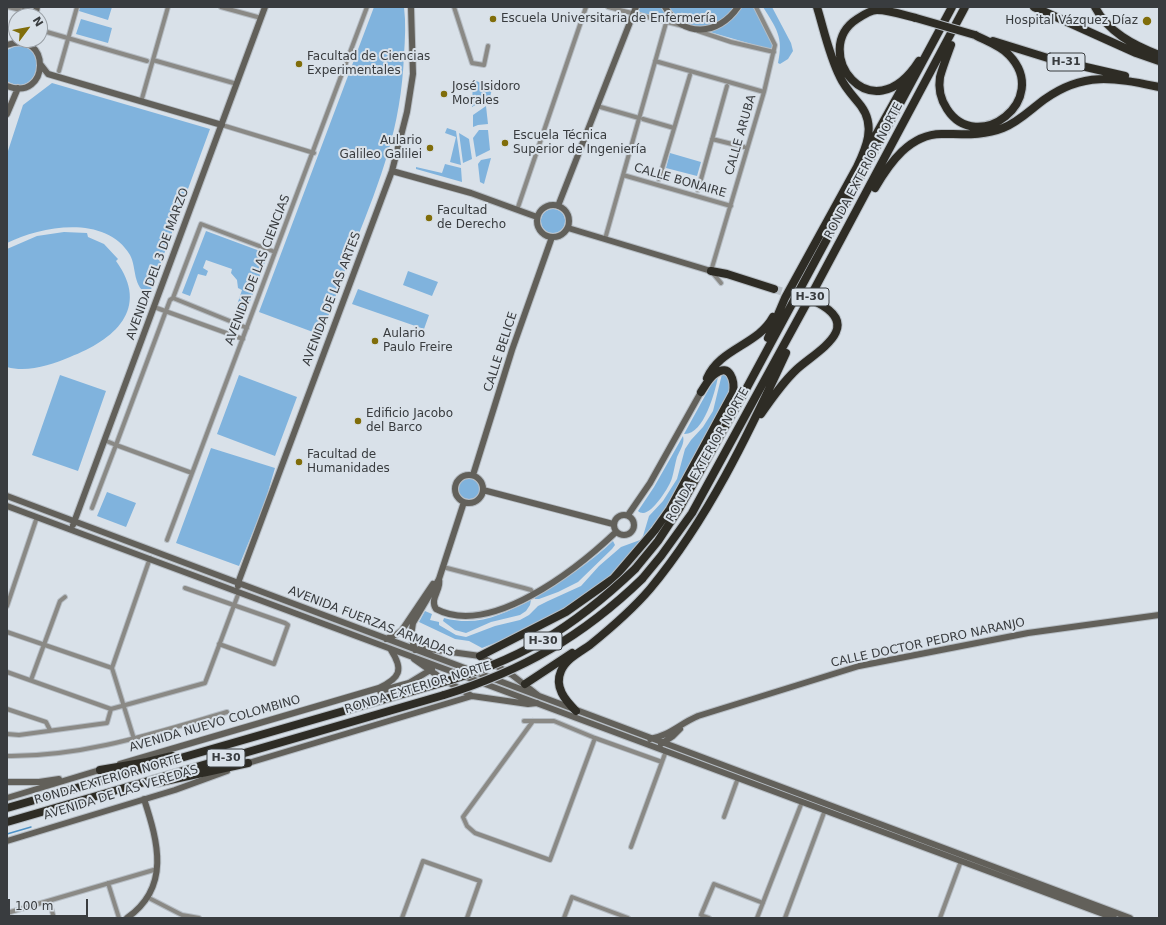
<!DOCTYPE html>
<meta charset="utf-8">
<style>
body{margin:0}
#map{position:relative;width:1166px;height:925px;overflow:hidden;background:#d9e1e9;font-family:"DejaVu Sans",sans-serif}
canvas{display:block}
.frame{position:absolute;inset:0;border:8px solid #393c3f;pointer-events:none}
.north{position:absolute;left:8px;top:8px;width:40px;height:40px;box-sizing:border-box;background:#d9e1e9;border:1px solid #999fa5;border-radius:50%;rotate:58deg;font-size:11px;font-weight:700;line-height:16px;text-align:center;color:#393c3f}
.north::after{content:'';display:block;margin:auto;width:14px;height:18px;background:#806d0a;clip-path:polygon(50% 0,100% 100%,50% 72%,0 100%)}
.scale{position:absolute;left:8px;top:899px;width:80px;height:18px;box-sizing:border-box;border:2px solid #393c3f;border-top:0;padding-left:5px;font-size:12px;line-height:14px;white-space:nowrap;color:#393c3f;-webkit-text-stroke:3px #d9e1e9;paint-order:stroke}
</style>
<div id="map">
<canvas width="1166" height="925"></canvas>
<div class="frame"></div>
<div class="north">N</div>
<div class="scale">100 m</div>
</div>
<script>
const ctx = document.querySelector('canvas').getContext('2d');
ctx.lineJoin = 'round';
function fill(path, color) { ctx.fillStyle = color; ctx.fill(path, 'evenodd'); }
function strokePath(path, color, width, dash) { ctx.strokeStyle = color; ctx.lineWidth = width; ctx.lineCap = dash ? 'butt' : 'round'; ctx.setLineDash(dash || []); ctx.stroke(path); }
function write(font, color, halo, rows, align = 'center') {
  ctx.font = font + ' "DejaVu Sans",sans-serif'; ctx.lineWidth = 4; ctx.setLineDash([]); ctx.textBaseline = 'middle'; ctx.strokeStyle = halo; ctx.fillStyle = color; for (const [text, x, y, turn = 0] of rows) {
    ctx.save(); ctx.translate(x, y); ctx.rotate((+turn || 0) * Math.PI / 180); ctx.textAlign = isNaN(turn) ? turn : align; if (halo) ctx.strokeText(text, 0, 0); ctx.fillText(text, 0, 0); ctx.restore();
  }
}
fill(new Path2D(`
 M80 7H112L108 20 79 11Z
 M374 7H404C406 23 405 39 404 55 401 128 381 178 355 244 343 274 333 305 321 335L259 312Z
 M640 7H662L671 21 638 12Z
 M669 7H735C715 32 687 34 669 7Z
 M741 7H753L773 42 772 50 710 32C723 26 733 20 741 7Z
 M763 7H772L791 43 793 51 788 59 780 64 778 63C784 37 776 28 763 7Z
 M81 19 112 28 108 43 76 34Z
 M16 46C52 45 37 100 7 81V50Z
 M473 79 492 89 490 97 472 107Z
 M52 83 210 129 149 295C132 287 137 268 130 255 106 214 41 226 7 243V154L23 105Z
 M486 106 488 124 478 125 473 127V115Z
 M447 128 456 131 461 165 450 162 456 137 445 133Z
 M479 130H488L490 150 476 157 473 138Z
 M459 133 469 139 472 159 463 163Z
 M670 153 701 162 697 176 666 168Z
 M491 158 484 184 480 182 478 164 481 160Z
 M445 164 461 168 462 182 416 169V167L442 173Z
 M541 221a12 12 0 1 1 24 0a12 12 0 1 1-24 0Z
 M206 231 268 254 244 317 234 314 242 290 238 288 237 280 231 273 232 269 206 260 203 268 208 271 206 276 198 274 190 296 182 293Z
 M64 232 87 233 88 237 104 244 118 259 116 261C151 309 114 340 70 357 51 365 27 373 7 367V249L37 236Z
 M408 271 438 282 432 296 403 285Z
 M358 289 429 315 424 329 352 304Z
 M722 374 730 377C730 381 731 386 731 390 730 399 710 431 705 441 679 492 648 543 604 581 572 609 523 633 482 648L469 641 455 639 419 622 425 611 432 614 430 620 439 622V625L456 635 466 637 495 626 520 620 529 615 538 606 548 601 581 586 599 566 621 547 640 540 643 536 649 516 663 501 677 479 685 449 691 440 703 427 713 411Z
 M60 375 106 391 78 471 32 455Z
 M239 375 297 397 275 456 217 434Z
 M718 377C715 392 704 435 684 434L711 385Z
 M683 436C685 443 680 450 677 457 675 464 674 471 672 478 670 486 653 513 643 513 641 513 639 512 638 511L654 487Z
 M211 448 275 468 265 502 239 566 176 543Z
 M458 488a11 11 0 1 1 22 0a11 11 0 1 1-22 0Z
 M107 492 136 503 126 527 97 516Z
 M613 541 615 545 612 549 578 582 558 592 539 599H535L534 597C563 580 589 564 613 541Z
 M531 600 530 605 526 611 520 615 491 622 466 633 455 630 443 621 444 618C478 627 501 615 531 600Z`), '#80b3dd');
strokePath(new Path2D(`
 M7 834 31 827`), '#4d91c5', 1.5);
strokePath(new Path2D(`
 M774 289 818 303`), '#b9c0c7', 8, [8, 4]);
const street = new Path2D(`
 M8 7 25 11
 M221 7 261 18
 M454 7 472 63 484 65 488 46
 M608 7 683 26
 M40 30 147 61
 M698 31 731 42 774 52
 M153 60 237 84
 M655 61 764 92
 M59 71 77 7
 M141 102 168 7
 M597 106 639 118
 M643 119 674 128
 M222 125 314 153
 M712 139 744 147
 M623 175 731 206
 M659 179 690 75
 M698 190 727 86
 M517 210 586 7
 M605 239 666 23
 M721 283 711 271 764 92 775 45 756 7
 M173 298 170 300 116 445 192 473
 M154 307 243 339
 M247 328 173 298 201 224 275 252
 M92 508 116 445 104 440
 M167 540 367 7
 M443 567 524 588 531 590 533 593
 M185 588 285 623 288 625 274 664 219 644
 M7 606 37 517
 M7 632 112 668
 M7 672 111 709 205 683 239 592
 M31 680 60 601 65 597
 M7 709 46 722 50 730
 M524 721H554L595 738 550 860 475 833 467 826 463 817 533 721
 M7 734 19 735 107 723 111 709
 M595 738 662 762
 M134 739 112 668 150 558
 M7 756C83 757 155 733 227 712
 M724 817 738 778
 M631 847 666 751
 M108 883 119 918
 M147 897 182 915 199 918
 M49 901 54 918
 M7 913 157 869
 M402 918 423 861 480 881 467 918
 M564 918 572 897 628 918
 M709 918 701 915 714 884 763 903
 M757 918 802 802
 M785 918 825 810
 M940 918 961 861`);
const secondary = new Path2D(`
 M665 7C683 38 718 36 738 7
 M23 16 26 7
 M35 16 37 7
 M7 45C52 28 50 103 7 86
 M41 65 48 74 222 125
 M7 114 18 88
 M392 171 471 193 537 217
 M537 221a16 16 0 1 1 32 0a16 16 0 1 1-32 0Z
 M558 206 636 7
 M568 228 711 271
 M455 489a14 14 0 1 1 28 0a14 14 0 1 1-28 0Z
 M473 475 512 350 552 237
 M483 490 613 524
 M7 496 1130 918
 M7 506 1114 918
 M614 525a10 10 0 1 1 20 0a10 10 0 1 1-20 0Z
 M628 515 650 483 701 392
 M73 525 265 7
 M439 579C442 589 429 599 436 609 491 638 578 568 616 532
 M238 586V583L392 171 407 112 413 74 411 7
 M386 639 397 634 402 630 433 584
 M415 650 411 636 413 623 439 579 464 502
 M416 650 422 648 480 656 512 675 539 696
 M414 659 441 678 472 696 528 704 537 703
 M380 691 409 683 432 669
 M650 739C671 735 679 724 698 716L859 666 1028 633 1159 615
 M661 744 673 736 680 729
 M120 764 379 688C400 678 404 670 391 650
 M245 764 472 696
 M7 782H39L59 779
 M7 798 103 769
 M7 841 175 790 227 771
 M127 918C171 887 158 842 144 799`);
const highway = new Path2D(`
 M1034 7 1136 53 1159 61
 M1095 7C1108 32 1133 45 1159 55
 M916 18C904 15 889 10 877 10 871 10 863 15 857 19 809 50 871 136 919 61
 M993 41 1051 59 1125 76
 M951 45C947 56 943 66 940 77 938 89 941 100 947 109 977 156 1052 100 1009 55 1001 46 986 41 975 35
 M868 149 906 81
 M875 188C889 164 910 133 943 134 963 134 983 136 1003 128 1019 122 1031 109 1045 99 1084 71 1115 78 1159 87
 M711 271 727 274 774 289
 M768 338 785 298 857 167C866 148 876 126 861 106 854 97 845 88 840 77 829 55 824 30 817 7
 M707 378C720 348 758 345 773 317
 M761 414C772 398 783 382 797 369 817 351 864 327 818 303
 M635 569 658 541 679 509 744 393 952 7
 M613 579 655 530 670 509 733 393C735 381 730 362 715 374 709 378 705 386 701 392
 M642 579 661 556 692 513 815 288 965 7
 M480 656 566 612 617 576
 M525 684 572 653
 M576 711C565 700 554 687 561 671 566 659 580 652 590 645 611 628 632 610 650 589 708 519 748 435 786 353
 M100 770 147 762 172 756
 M156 783 248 763
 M7 808 434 685
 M7 822 444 695`);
strokePath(street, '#b6bdc4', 6);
strokePath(secondary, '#b6bdc4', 8);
strokePath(highway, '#b6bdc4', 10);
strokePath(street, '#8a8985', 4);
strokePath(secondary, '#62605a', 6);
strokePath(highway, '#2e2c25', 8);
const highwayBridge = new Path2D(`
 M916 18 975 35
 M434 685C519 661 572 629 635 569
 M444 695C522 671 583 636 642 579`);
strokePath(highwayBridge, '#b6bdc4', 10, []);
strokePath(highwayBridge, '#2e2c25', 8);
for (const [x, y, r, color] of [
 [493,19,4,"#806d0a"],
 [1147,21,5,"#806d0a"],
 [299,64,4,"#806d0a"],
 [444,94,4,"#806d0a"],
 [505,143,4,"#806d0a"],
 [430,148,4,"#806d0a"],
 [429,218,4,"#806d0a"],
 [375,341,4,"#806d0a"],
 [358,421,4,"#806d0a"],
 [299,462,4,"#806d0a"]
]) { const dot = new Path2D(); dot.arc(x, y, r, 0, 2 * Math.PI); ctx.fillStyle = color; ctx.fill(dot); strokePath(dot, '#d9e1e9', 1.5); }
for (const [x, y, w] of [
 [1066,62,38],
 [810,297,38],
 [543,641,38],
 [226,758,38]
]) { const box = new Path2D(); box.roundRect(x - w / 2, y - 9, w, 18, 3); ctx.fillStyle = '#d9e1e9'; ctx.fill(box); strokePath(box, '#393c3f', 1); }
write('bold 11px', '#393c3f', null, [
 ["H-31",1066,62],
 ["H-30",810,297],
 ["H-30",543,641],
 ["H-30",226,758]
]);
write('12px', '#393c3f', '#d9e1e9', [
 ["Escuela Universitaria de Enfermería",501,19],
 ["Hospital Vázquez Díaz",1138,21,"right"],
 ["Facultad de Ciencias",307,57],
 ["Experimentales",307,71],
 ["José Isidoro",452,87],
 ["Morales",452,101],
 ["Escuela Técnica",513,136],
 ["Superior de Ingeniería",513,150],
 ["Aulario",422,141,"right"],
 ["Galileo Galilei",422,155,"right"],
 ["Facultad",437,211],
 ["de Derecho",437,225],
 ["Aulario",383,334],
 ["Paulo Freire",383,348],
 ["Edificio Jacobo",366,414],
 ["del Barco",366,428],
 ["Facultad de",307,455],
 ["Humanidades",307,469]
], 'left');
write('12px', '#393c3f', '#d9e1e9', [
 ["CALLE ARUBA",741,135,-74],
 ["RONDA EXTERIOR NORTE",864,171,-62],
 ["CALLE BONAIRE",680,181,16],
 ["AVENIDA DEL 3 DE MARZO",158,264,-70],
 ["AVENIDA DE LAS CIENCIAS",258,270,-69],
 ["AVENIDA DE LAS ARTES",332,299,-69],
 ["CALLE BELICE",501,352,-72],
 ["RONDA EXTERIOR NORTE",708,455,-60],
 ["AVENIDA FUERZAS ARMADAS",371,622,21],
 ["CALLE DOCTOR PEDRO NARANJO",928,643,-12],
 ["RONDA EXTERIOR NORTE",418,688,-17],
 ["AVENIDA NUEVO COLOMBINO",215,724,-16],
 ["RONDA EXTERIOR NORTE",108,780,-16],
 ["AVENIDA DE LAS VEREDAS",121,793,-17]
]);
</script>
